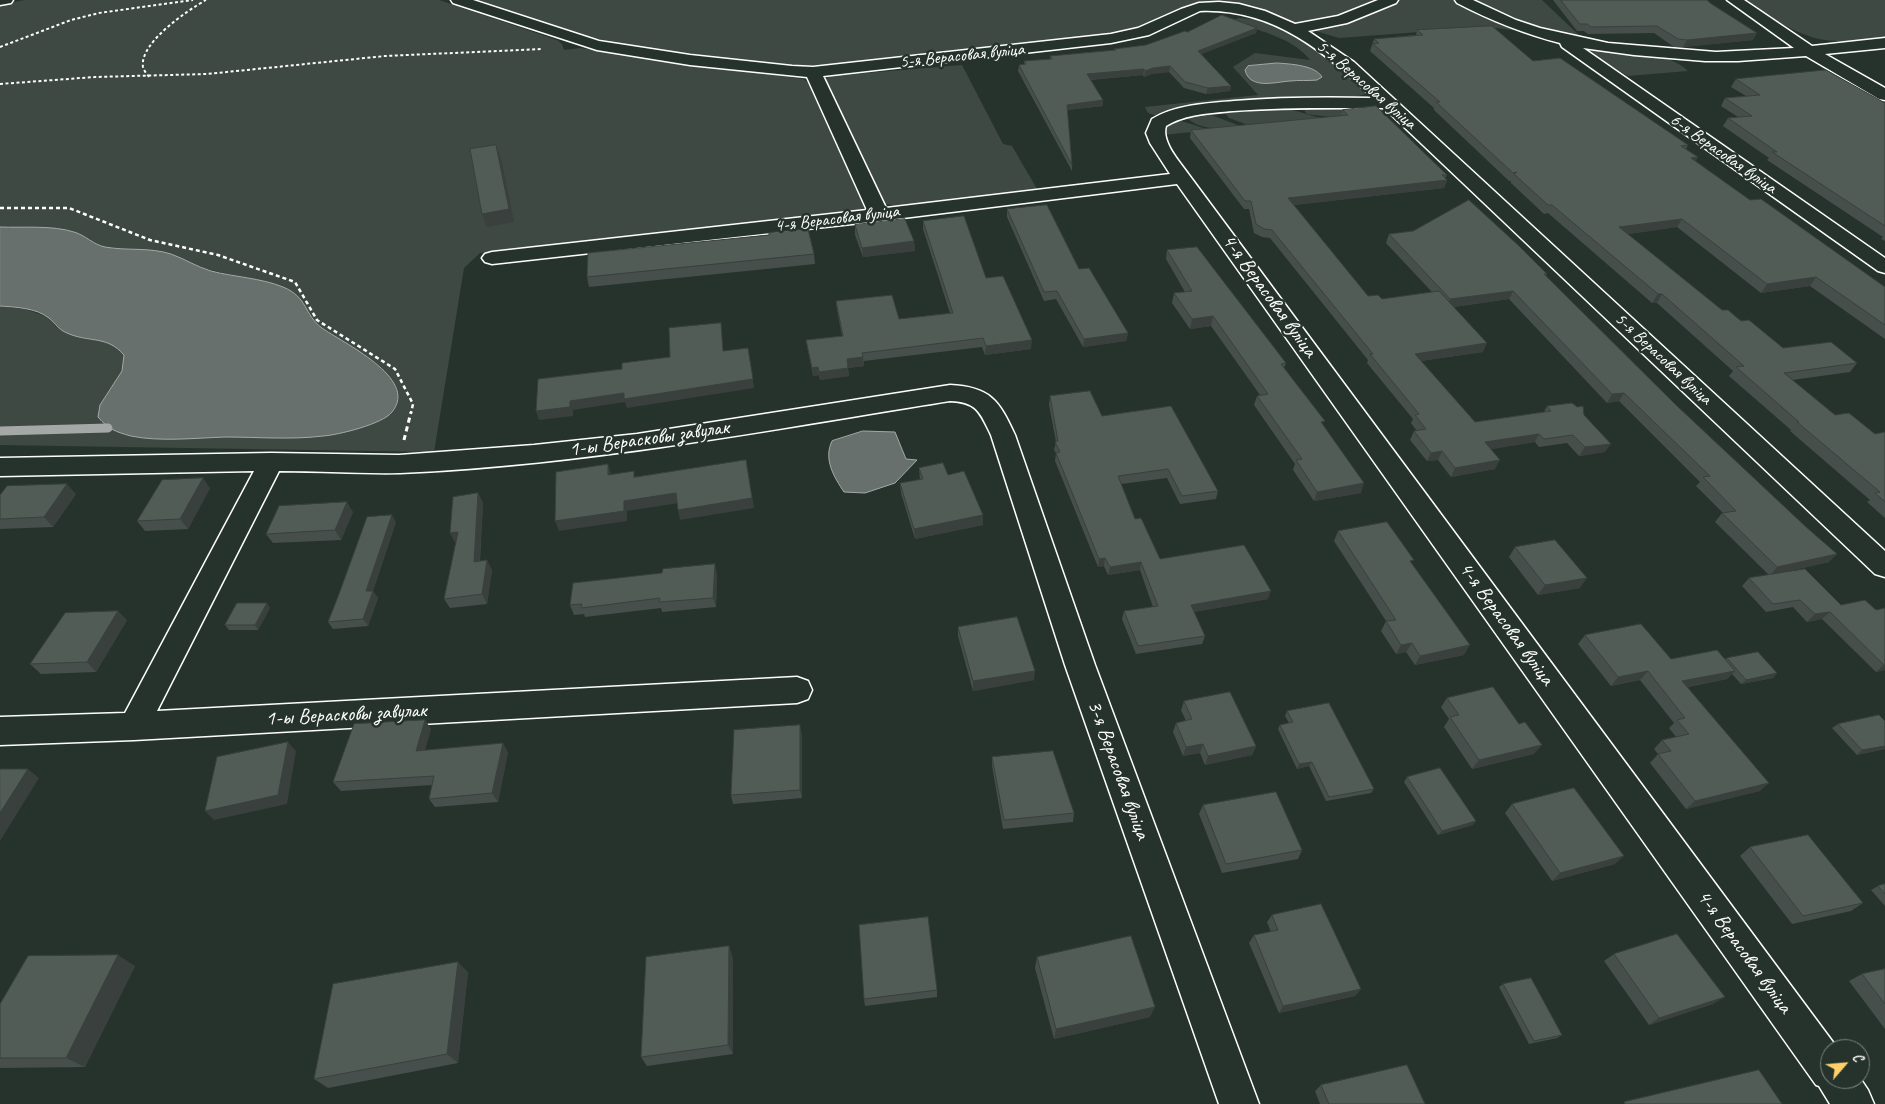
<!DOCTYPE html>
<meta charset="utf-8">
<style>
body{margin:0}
#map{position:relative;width:1885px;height:1104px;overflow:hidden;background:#26332d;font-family:Caveat,sans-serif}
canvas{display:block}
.north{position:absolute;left:1820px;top:1039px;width:50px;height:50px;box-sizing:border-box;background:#26332d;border:1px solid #7d8581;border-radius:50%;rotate:63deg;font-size:14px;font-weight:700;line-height:20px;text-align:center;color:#fff}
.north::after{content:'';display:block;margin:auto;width:18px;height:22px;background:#ffd166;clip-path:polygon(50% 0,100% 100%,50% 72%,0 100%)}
</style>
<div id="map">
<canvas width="1885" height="1104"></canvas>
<div class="north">С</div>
</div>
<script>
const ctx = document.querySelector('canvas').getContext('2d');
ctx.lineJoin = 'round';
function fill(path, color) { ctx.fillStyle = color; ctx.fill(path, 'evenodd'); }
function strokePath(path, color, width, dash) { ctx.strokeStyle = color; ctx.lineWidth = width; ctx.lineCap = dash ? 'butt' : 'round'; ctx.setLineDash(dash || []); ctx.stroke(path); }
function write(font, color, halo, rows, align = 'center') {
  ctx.font = font + ' Caveat,sans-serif'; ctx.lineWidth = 5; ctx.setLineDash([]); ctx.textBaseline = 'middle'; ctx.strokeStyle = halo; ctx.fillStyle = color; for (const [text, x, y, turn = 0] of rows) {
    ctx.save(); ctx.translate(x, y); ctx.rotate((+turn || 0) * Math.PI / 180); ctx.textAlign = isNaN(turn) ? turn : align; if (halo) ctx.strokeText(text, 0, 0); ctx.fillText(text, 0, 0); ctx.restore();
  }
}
fill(new Path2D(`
 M24 0H439L557 40 562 44 564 50 580 48 803 79 811 84 865 206 862 210 855 213 480 253 464 268 434 452 0 445V306L25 309 48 317 56 326 81 338 102 341 116 345 124 355 122 371 100 405 381 367 364 354 323 329 313 320 309 312 267 283 120 249 103 247 73 231 0 227V5Z
 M474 0H1542L1582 38 1486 27 1339 38 1306 28 1265 11 1220 2 1118 35 840 64 792 66 731 60 633 48 588 36Z
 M1747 0H1885V37C1870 38 1854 42 1838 41 1804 41 1774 20 1747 0Z
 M1239 18C1291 19 1330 59 1367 91L1366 94 1354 97 1253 100 1157 116 1148 113 1145 107 1258 95 1233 67 1255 53 1310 60C1293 38 1263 32 1237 23L1233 20Z
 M1602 49C1627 53 1670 52 1688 71L1628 76 1590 54 1592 50Z
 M962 65 1003 144 1012 146 1037 189 899 206 885 204 880 200 825 79 831 76Z
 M1380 107 1387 110 1406 109 1330 117 1307 114 1304 110 1306 108Z
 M1286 108 1320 118 1251 126 1229 118 1225 113Z
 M1201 114 1211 115 1243 127C1225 129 1203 131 1188 119Z
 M1175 120H1178L1210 130 1163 135 1161 127Z`), '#3e4944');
const water = new Path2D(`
 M1277 63C1290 64 1315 65 1322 77L1317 80C1308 81 1299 80 1290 81 1275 82 1250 90 1245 70L1248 66Z
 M0 227C23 228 52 225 74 232 85 235 94 245 105 247 127 251 149 247 171 254 185 259 197 267 211 271 234 277 261 278 283 287 308 297 304 315 322 328 341 342 420 378 392 412 383 424 338 435 323 436 291 440 257 437 225 437 196 438 159 442 131 436 116 432 108 429 98 417L100 405 122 371 124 355C107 335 89 343 67 333 59 330 55 323 49 318 36 308 16 307 0 306Z
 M863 431 895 432 906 459 917 460 895 483 865 493 844 492C834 477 823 459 832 441Z`);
fill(water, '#67706c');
strokePath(water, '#a4a9a7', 1);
strokePath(new Path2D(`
 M0 431 108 428`), '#a4a9a7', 9);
const minor = new Path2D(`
 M451 0H473L599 41 690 55 792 66 813 67 1111 34 1138 28 1181 9 1199 3 1219 2 1239 4 1265 11 1295 24 1338 16 1378 0H1398L1396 3 1347 23 1308 31 1354 62 1885 551V577L1875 574 1384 108C1334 108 1284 107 1233 111 1212 113 1185 114 1166 126 1161 142 1180 162 1189 175L1838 1049H1830V1079L1860 1078 1868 1090 1874 1104H1830L1819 1086 1816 1085 1177 184 879 221 492 264 485 262 482 258 485 254 492 252 867 210 807 77 690 65 597 50 453 3ZM1200 11C1272 8 1324 51 1373 98 1327 97 1281 97 1234 101 1207 103 1175 105 1152 119L1146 133 1150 143 1170 174 886 208 823 76 1111 43 1149 35Z
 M1455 0H1473L1516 20 1540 28 1608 43 1716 52 1794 48 1727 0H1744L1812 46 1885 38V48L1825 54 1885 88V100L1879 99 1806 56 1738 61H1705L1634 55 1583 48 1885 258V273L1878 271 1562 47 1560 43C1524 34 1490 20 1457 3Z
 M950 385C990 387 999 400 1015 435L1095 665 1259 1104H1219L1065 665 991 435C980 412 977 402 950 401 768 430 585 465 400 473 360 474 319 471 279 471L157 711 797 677 808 681 812 690 808 699 797 703 134 740 0 745V717L125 713 254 471 0 476V458L271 453 399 455 534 445 637 434Z`);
const major = new Path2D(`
 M0 0H13L11 3 0 5Z`);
strokePath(minor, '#fff', 3);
strokePath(major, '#fff', 3);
strokePath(new Path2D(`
 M0 47 71 20 99 13 193 0
 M149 77C147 74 144 71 143 67 139 43 188 10 206 0
 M0 84 95 77 207 74 385 56 543 49`), '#fff', 2, [3, 2.5]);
strokePath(new Path2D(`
 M0 208H69L150 240 218 255 295 282 317 320 395 369 413 404 411 413`), '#fff', 2.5, [4, 3]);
strokePath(new Path2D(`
 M404 440 411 412`), '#fff', 3, [5, 4]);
fill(minor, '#26332d');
fill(major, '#26332d');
fill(new Path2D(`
 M1553 0H1707L1753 40 1683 47H1674L1654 33 1588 34 1584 31H1577Z
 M1257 28 1256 33 1201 54 1231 86 1230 91 1206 94 1184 88 1169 72 1152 74 1144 77 1143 75 1090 80 1103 100V106L1067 110 1072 165V171L1018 71 1019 65H1024V61L1050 59V56L1114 50V49L1146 45 1187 32Z
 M1417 30 1533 61 1688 145 1686 149 1695 162 1750 200 1885 287V339L1810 286 1761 293 1677 227 1628 234 1722 310 1741 321 1783 348 1857 363 1850 372 1792 380 1835 415 1875 434 1885 432V518L1867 502 1870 500 1790 431 1791 430 1729 376 1733 371 1657 303H1652L1548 213 1544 214 1511 183V181H1509L1434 110V108L1370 51 1374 39 1416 35Z
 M1736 79 1885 103V241L1881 239 1883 237 1767 160 1769 158 1723 126 1728 118 1738 117 1721 106 1725 98 1746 96 1731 87Z
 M1343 110 1447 175 1445 178 1447 180 1444 188 1294 205 1368 296 1382 299 1432 292 1386 243 1389 234 1547 274 1546 276 1829 562 1789 571 1841 605 1876 610 1885 608V670L1876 672 1822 619 1807 622 1793 607 1766 612 1742 586 1749 578 1769 575 1715 522 1722 513H1723L1696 486 1700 482 1619 401 1607 403 1509 299 1454 307 1483 352 1421 361 1475 422 1544 412 1547 406 1584 415 1605 452 1579 456 1567 443 1539 447 1535 442 1491 449 1495 469 1451 477 1438 460 1427 461 1410 440 1414 431H1417L1411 423 1413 419 1367 363 1368 360 1270 238 1262 237 1254 233 1249 209H1244L1190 138 1191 130 1341 116Z
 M1007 209 1079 269 1128 333 1126 341 1083 347 1056 299 1044 301 1007 217Z
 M923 221 986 278 1031 349 985 355 982 347 864 361V366L848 368 849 376 820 380 819 375 813 376 806 340 842 336 837 310 836 301 899 319 950 313 923 229Z
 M855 225 914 241 915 251 863 257 855 235Z
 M1167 250 1286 363 1284 368 1323 425 1361 493 1314 501 1293 470 1295 464 1254 405 1257 396 1260 395 1211 326 1190 329 1172 303 1174 293 1185 292 1166 259Z
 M814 254 815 264 589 287 587 277Z
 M1050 396 1102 416 1218 491 1216 499 1180 504 1167 478 1121 484 1135 519 1160 559 1268 599 1194 612 1205 636 1202 644 1136 654 1122 619 1124 611 1153 607 1140 570 1108 575 1104 566 1098 567 1055 461 1056 453 1054 450 1056 442 1049 405Z
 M919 468 948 475 983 525 915 539 901 493 900 483 920 480Z
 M210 488 188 529 145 531 137 521Z
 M478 493 483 503 480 561 492 570 487 604 450 608 444 599Z
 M76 494 53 527 0 529V495Z
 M353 512 341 540 273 543 266 534Z
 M396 522 373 591 378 598 368 626 333 629 328 622Z
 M1338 531 1412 564 1464 655 1415 665 1406 652 1396 654 1381 631 1386 621 1334 541Z
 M1515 547 1580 588 1538 595 1509 557Z
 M717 574 716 607 662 612 661 608 585 617 584 614 574 615 570 605Z
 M270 608 258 630H229L225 625Z
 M127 620 96 672 41 674 30 664Z
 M958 627 1034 680 973 691 958 636Z
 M1585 635 1671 659H1725L1727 658 1777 673 1773 678 1741 684 1732 674 1727 679 1688 687 1760 791 1686 809 1650 763 1658 754 1654 749 1662 740 1676 737 1669 728 1674 723 1640 680 1611 686 1578 644Z
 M1447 698 1534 754 1472 769 1444 727 1449 719 1441 707Z
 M1184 701 1256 746 1252 755 1205 765 1200 753 1183 756 1173 732 1176 723 1186 721 1181 710Z
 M1287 711 1374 789 1371 793 1326 801 1309 766 1297 769 1278 729 1280 725 1289 723 1285 716Z
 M425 720 431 729 425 750 508 752 498 802 435 807 429 799 432 785 341 791 333 782Z
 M1838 724 1885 749 1857 755 1832 728Z
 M802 734V798L733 804 731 795Z
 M992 757 1074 813 1073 822 1003 829 992 766Z
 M1407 777 1473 825 1438 835 1404 782Z
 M1512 804 1615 864 1552 881 1505 813Z
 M1203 805 1302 850 1298 859 1222 873 1199 814Z
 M1750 847 1863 903 1851 911 1792 924 1740 856Z
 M1885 884V906L1871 890 1878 886Z
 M1272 915 1361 989 1355 996 1279 1013 1249 943 1254 935 1271 932 1267 922Z
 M1614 954 1713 1004 1649 1025 1604 961Z
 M1037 957 1150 1017 1054 1039 1035 968Z
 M733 958V1054L647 1066 641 1057Z
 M135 966 85 1067 0 1068V1004Z
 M1885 969V1029L1849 981 1862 974Z
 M468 972 458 1063 328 1088 314 1079Z
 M1503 984 1562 1035 1557 1038 1529 1044 1499 987Z
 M937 990V997L865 1006 864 999Z
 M1321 1085 1425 1104H1320L1315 1091Z`), '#464f4b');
fill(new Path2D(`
 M1257 28 1256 33 1197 56 1198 51Z
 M1757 33 1753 40 1683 47 1687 40Z
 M1170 66 1169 72 1152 74 1144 77 1145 71 1153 68Z
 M1144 69 1143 75 1086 80 1087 74Z
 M1231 86 1230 91 1206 94 1208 88Z
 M1103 100V106L1066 110 1067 105Z
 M496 145 501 158 514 222 487 227 482 214Z
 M1698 157 1693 166 1691 158Z
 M1447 180 1444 188 1286 206 1288 198Z
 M1682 219 1677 227 1615 236 1619 227Z
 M914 241 915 251 863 257 862 248Z
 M1816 277 1810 286 1761 293 1767 284Z
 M1513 291 1509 299 1446 308 1450 299Z
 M1658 294H1662L1657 303H1652Z
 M1213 316 1211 326 1190 329 1192 319Z
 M1128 333 1126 341 1083 347 1084 339Z
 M1032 340 1031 349 985 355 986 346Z
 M1487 343 1483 352 1412 362 1415 354Z
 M748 348 754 388 627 408 625 402 573 410V416L539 420 536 411Z
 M863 357 864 366 848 368 849 376 820 380 819 372 847 359Z
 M818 367 819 375 813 376 812 368Z
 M1624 393 1619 401 1607 403 1612 394Z
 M1539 434 1535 442 1481 451 1485 442Z
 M1611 444 1605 452 1579 456 1585 447Z
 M1442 451 1438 460 1427 461 1431 453Z
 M1500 460 1495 469 1451 477 1455 468Z
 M608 464 611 474 608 475Z
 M748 470 754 508 680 520 678 510Z
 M203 478 210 488 188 529 180 519Z
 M1364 483 1361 493 1314 501 1317 492Z
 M67 484 76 494 53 527 44 517Z
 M478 493 483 503 479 571 474 562Z
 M676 493 679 503 627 511V521L559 531 555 521 624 501Z
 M347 502 353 512 341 540 335 530Z
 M392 515 396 522 373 591 378 598 368 626 363 619 366 591Z
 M983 515V525L915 539 914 529Z
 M458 532 455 543 450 533Z
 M1837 554 1829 562 1770 576 1777 567Z
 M1105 558 1104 566 1098 567 1099 559Z
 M487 560 492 570 487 604 482 594Z
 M1141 562 1140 570 1108 575 1110 567Z
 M715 564 717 574 716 607 713 598Z
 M1587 578 1580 588 1538 595 1545 585Z
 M1271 591 1268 599 1188 613 1191 605Z
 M267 603 270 608 258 630 255 625Z
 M118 611 127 620 96 672 87 662Z
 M1830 612 1822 619 1807 622 1815 614Z
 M1412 643 1406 652 1396 654 1401 645Z
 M1470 645 1464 655 1415 665 1420 656Z
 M1884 665H1885V670L1876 672Z
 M1035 671 1034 680 973 691V681Z
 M1648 671 1640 680 1611 686 1618 677Z
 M1735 671 1727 679 1674 689 1682 681Z
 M1777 673 1773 678 1741 684 1746 680Z
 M425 720 431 729 422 760 416 751Z
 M800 725 802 734V798L800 790Z
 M288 742 296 751 287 804 214 820 205 811Z
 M503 743 508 752 498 802 492 793Z
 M1203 744 1200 753 1183 756 1186 747Z
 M1542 745 1534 754 1472 769 1479 760Z
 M1256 746 1252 755 1205 765 1208 756Z
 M1885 746V749L1857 755 1862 750Z
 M1312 762 1309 766 1297 769 1299 764Z
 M28 769 39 778 0 841V813Z
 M1769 783 1760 791 1686 809 1695 801Z
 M1476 821 1473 825 1438 835 1442 831Z
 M1624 856 1615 864 1552 881 1560 873Z
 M729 946 733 958V1054L728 1045Z
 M118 955 135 966 85 1067 66 1058Z
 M458 962 468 972 458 1063 447 1054Z
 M1361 989 1355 996 1279 1013 1283 1006Z
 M1725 997 1713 1004 1649 1025 1659 1018Z
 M1155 1007 1150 1017 1054 1039 1056 1029Z`), '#39403d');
const building = new Path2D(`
 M1561 0H1707L1710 3 1757 33 1687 40 1678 39 1657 26 1591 27 1587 24H1580Z
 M1222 15 1257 28 1198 51 1231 86 1208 88 1185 82 1170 66 1153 68 1145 71 1144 69 1087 74 1103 100 1067 105 1072 165 1019 65 1026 64 1024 61 1052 59 1050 56 1116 50 1114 49 1146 45 1185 31 1187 32Z
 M1492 26 1533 61 1560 58 1688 145 1681 146 1698 157 1691 158 1750 200 1761 199 1885 287V325L1816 277 1767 284 1682 219 1619 227 1722 310H1728L1741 321 1749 320 1783 348 1831 342 1857 363 1784 373 1835 415 1849 413 1875 434 1885 432V502L1875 493 1880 492 1797 422H1799L1736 367 1744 366 1662 294H1658L1552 205H1548L1514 174 1517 172 1513 173 1436 102H1440L1373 44 1379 43 1374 39 1423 35 1417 30Z
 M1826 70 1885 103V226L1772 152H1777L1728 118 1752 116 1725 98 1760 95 1736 79Z
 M1376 106 1447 175H1442L1447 180 1288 198 1368 296 1378 295 1382 299 1439 291 1487 343 1415 354 1475 422 1551 411 1547 406 1572 403 1577 407 1583 406 1584 415 1611 444 1585 447 1573 435 1544 439 1539 434 1485 442 1500 460 1455 468 1442 451 1431 453 1414 431 1426 429 1415 415 1419 414 1370 354H1373L1272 230 1264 229 1256 224 1251 201H1245L1191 130 1348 115 1343 110Z
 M496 145 509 209 482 214 470 149Z
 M1469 200 1519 246 1547 274H1544L1676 405 1805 526 1837 554 1777 567 1722 513 1736 511 1703 477 1710 476 1624 393 1612 394 1513 291 1450 299 1389 234 1413 231Z
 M1047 205 1079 269 1089 268 1128 333 1084 339 1057 291 1044 292 1007 209Z
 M964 216 986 278 1003 276 1032 340 986 346 983 338 862 353 863 357 847 359 848 368 819 372 818 367 812 368 806 340 843 336 836 301 892 295 899 319 953 313 923 221Z
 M905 219 914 241 862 248 855 225Z
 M808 229 814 254 587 277 588 253 769 235V233Z
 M1197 247 1286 363 1281 364 1325 421 1321 422 1364 483 1317 492 1296 460 1302 459 1257 396 1268 394 1213 316 1192 319 1174 293 1192 291 1167 250Z
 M721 323 723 351 748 348 753 379 624 399V393L570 401V407L536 411 538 379 622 369V363L670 357 669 328Z
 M1090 391 1102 416 1171 406 1218 491 1182 496 1168 469 1118 476 1135 519 1141 518 1160 559 1244 545 1271 591 1191 605 1205 636 1138 646 1124 611 1158 606 1141 562 1110 567 1105 558 1099 559 1056 453 1060 452 1055 442 1058 441 1050 396Z
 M746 460 752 498 678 510 676 493 624 501V511L555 521 556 472 608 464V475L634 471V477Z
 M943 463 948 475 964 471 983 515 914 529 900 483 923 479 919 468Z
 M203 478 180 519 137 521 162 480Z
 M67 484 44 517 0 519V495L7 486Z
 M478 493 474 562 487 560 482 594 444 599 458 532 450 533 453 497Z
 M347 502 335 530 266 534 279 506Z
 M392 515 366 591H373L363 619 328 622 339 594 367 517Z
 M1387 522 1414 560 1410 561 1470 645 1420 656 1412 643 1401 645 1386 621 1396 620 1338 531Z
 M1555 540 1587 578 1545 585 1515 547Z
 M715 564 713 598 659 602 660 598 581 608 582 604 570 605 573 583 662 573 663 569Z
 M1805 569 1841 605 1865 600 1876 610 1885 608V665H1884L1830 612 1815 614 1800 600 1773 604 1749 578Z
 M237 603H267L255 625H225Z
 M118 611 87 662 30 664 65 613Z
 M1017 617 1035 671 973 681 958 627Z
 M1641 624 1671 659 1717 650 1735 671 1682 681 1769 783 1695 801 1658 754 1671 751 1662 740 1689 734 1677 720 1685 718 1648 671 1618 677 1585 635Z
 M1758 652 1777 673 1746 680 1727 658Z
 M1493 687 1519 724 1525 722 1542 745 1479 760 1450 717 1459 715 1447 698Z
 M1230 692 1256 746 1208 756 1203 744 1186 747 1176 723 1192 719 1184 701Z
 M1329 703 1374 789 1329 797 1312 762 1299 764 1280 725 1293 722 1287 711Z
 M1879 715 1885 721V746L1862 750 1838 724Z
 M425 720 416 751 503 743 492 793 429 799 434 776 333 782 354 724Z
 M800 725V790L731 795 734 730Z
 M288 742 278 795 205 811 217 757Z
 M1053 751 1074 813 1004 820 992 757Z
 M1440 768 1476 821 1442 831 1407 777Z
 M0 769H28L0 813Z
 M1574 788 1624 856 1560 873 1512 804Z
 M1276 792 1302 850 1226 864 1203 805Z
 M1808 835 1863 903 1803 916 1750 847Z
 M1885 884V894L1878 886Z
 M1321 904 1361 989 1283 1006 1254 935 1278 930 1272 915Z
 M928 917 937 990 864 999 859 925Z
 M1677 934 1725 997 1659 1018 1614 954Z
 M1131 936 1155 1007 1056 1029 1037 957Z
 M729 946 728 1045 641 1057 646 957Z
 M118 955 66 1058H0V1004L28 956Z
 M458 962 447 1054 314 1079 333 984Z
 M1885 969V1004L1862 974Z
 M1531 978 1562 1035 1534 1041 1503 984Z
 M1407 1065 1425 1104H1329L1321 1085Z
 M1759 1070 1782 1104H1625L1624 1102Z`);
fill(building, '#515c57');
strokePath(building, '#39403d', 1);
write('18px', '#fff', '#26332d', [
 ["5-я Верасовая вуліца",962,56,-6],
 ["5-я Верасовая вуліца",1366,85,41],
 ["6-я Верасовая вуліца",1723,154,35],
 ["4-я Верасовая вуліца",837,219,-7],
 ["5-я Верасовая вуліца",1663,359,43]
]);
write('21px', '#fff', '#26332d', [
 ["4-я Верасовая вуліца",1269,296,54],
 ["1-ы Верасковы завулак",649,439,-8],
 ["4-я Верасовая вуліца",1506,624,54],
 ["1-ы Верасковы завулак",346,715,-3],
 ["3-я Верасовая вуліца",1118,770,70],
 ["4-я Верасовая вуліца",1744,952,54]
]);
</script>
